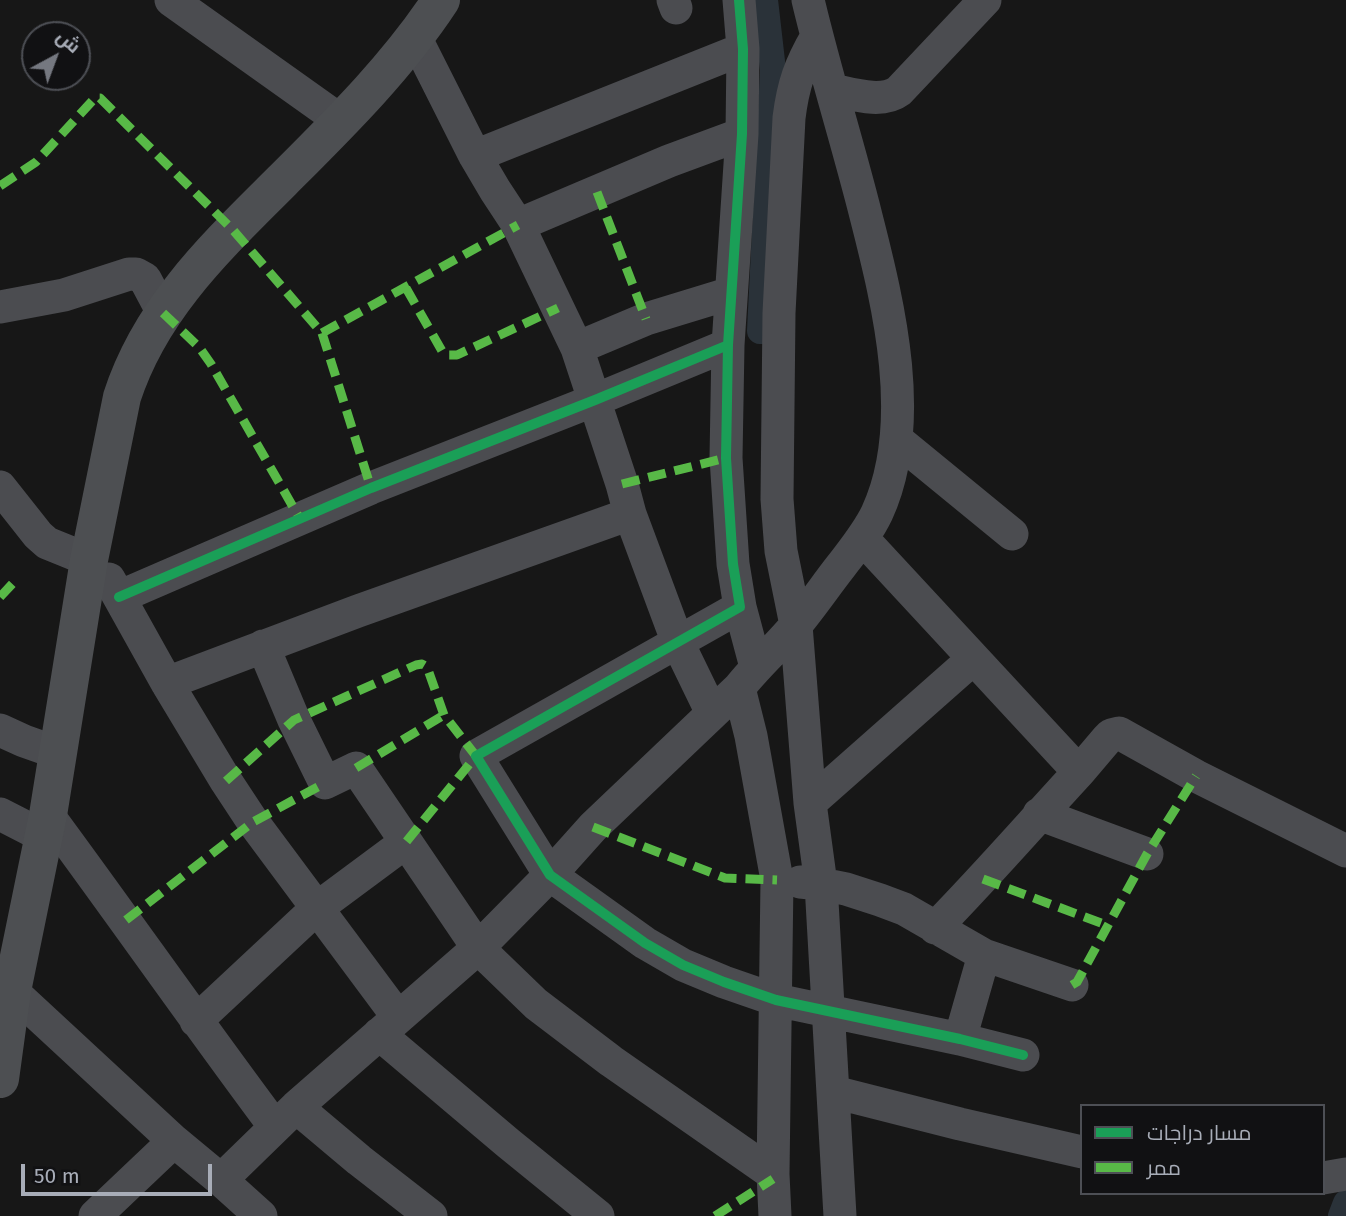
<!DOCTYPE html>
<meta charset="utf-8">
<style>
body{margin:0}
#map{position:relative;width:1346px;height:1216px;overflow:hidden;background:#171717;font-family:"Fira Sans",Cairo,sans-serif}
canvas{display:block}
.legend{position:absolute;left:1080px;top:1104px;width:245px;height:91px;box-sizing:border-box;background:#111113;border:2px solid #4d4f55;margin:0;padding:9px 12px;list-style:none;font-size:21px;color:#a8adb8}
.legend li{display:flex;align-items:center;gap:14px;height:35px}
.legend b{width:35px;border:2px solid #4d4f55}
.north{position:absolute;left:21px;top:21px;width:70px;height:70px;box-sizing:border-box;background:#111113;border:2px solid #4d4f55;border-radius:50%;rotate:41deg;font-size:19px;font-weight:700;line-height:28px;text-align:center;color:#a8adb8}
.north::after{content:'';display:block;margin:auto;width:24px;height:32px;background:#757880;clip-path:polygon(50% 0,100% 100%,50% 72%,0 100%)}
.scale{position:absolute;left:21px;top:1164px;width:191px;height:32px;box-sizing:border-box;border:4px solid #a8adb8;border-top:0;padding-left:9px;font-size:21px;line-height:24px;white-space:nowrap;color:#a8adb8;-webkit-text-stroke:5px #111113;paint-order:stroke}
</style>
<div id="map">
<canvas width="1346" height="1216"></canvas>
<ul class="legend">
<li><b style="height:9px;background:#1a9f57"></b>مسار دراجات</li>
<li><b style="height:9px;background:#58b947"></b>ممر</li>
</ul>
<div class="north">ش</div>
<div class="scale">50 m</div>
</div>
<script>
const ctx = document.querySelector('canvas').getContext('2d');
ctx.lineJoin = 'round';
function strokePath(path, color, width, dash) { ctx.strokeStyle = color; ctx.lineWidth = width; ctx.lineCap = dash ? 'butt' : 'round'; ctx.setLineDash(dash || []); ctx.stroke(path); }
strokePath(new Path2D(`
 M760 331 773 70 765 0
 M1341 1216 1346 1203`), '#2a3239', 26);
strokePath(new Path2D(`
 M171 0 341 121
 M673 0 676 8
 M739 0 743 49 742 134 728 345 726 458 733 564 740 607 476 756 550 875 645 943 683 965 724 982 776 1000 960 1039 1023 1055
 M817 36C800 65 793 85 789 118L779 313 777 499 781 551 796 625 810 803 821 884 840 1216
 M415 37 475 156 495 190 518 225 577 348 622 484 630 514 678 643 712 713
 M832 90C852 94 882 104 899 91L985 0
 M475 156 743 49
 M518 225 669 161 742 134
 M0 307 64 295 129 274H136L145 279 163 313
 M577 348 646 319 731 293
 M896 439 1012 534
 M0 487 38 535 47 543 89 560
 M862 538 1079 772C1031 824 985 877 935 928
 M109 579 167 683 226 781 253 822 398 1017
 M119 597 371 488 595 400 728 345
 M740 607 756 667
 M263 646 294 720 325 783 356 768 478 948 536 1004 611 1061 773 1174
 M167 683 358 611 630 514
 M739 688 751 736 777 880 773 1174 775 1216
 M0 730 24 741 58 753
 M1079 772 1107 739 1111 735 1119 733 1196 776 1346 851
 M810 803 973 659
 M0 814 43 836
 M1039 814 1147 854
 M48 815C124 918 198 1024 275 1127
 M800 882 821 884 846 889 880 900 904 909 984 955 1072 985
 M0 987 12 991 174 1141 221 1180 261 1216
 M196 1021 317 908 406 842
 M379 1034 508 1143 598 1216
 M960 1039 984 955
 M834 1092 960 1124 1082 1152
 M296 1107 359 1160 431 1216
 M1323 1178 1346 1174
 M221 1180 296 1107 478 948 550 875 593 827 739 688C757 665 778 647 796 625 812 606 826 585 841 566 854 549 868 532 877 513 918 424 889 306 866 216 848 144 825 72 808 0
 M95 1216 174 1141`), '#4b4c50', 33);
strokePath(new Path2D(`
 M0 1079 12 991 48 815 89 560 122 397C151 307 218 245 282 181 339 124 397 67 441 0`), '#4d4f52', 38);
strokePath(new Path2D(`
 M0 186 36 162 95 98H100L233 230 322 333 371 488
 M597 192 646 319
 M406 288 442 351 448 355H457L558 308
 M163 313 199 347 211 364 300 519
 M322 333 518 225
 M622 484 726 458
 M0 597 14 582
 M356 768 444 715
 M226 781 294 720 416 665 422 664 427 667 444 715 476 756 406 842
 M593 827 725 878 777 880
 M983 879 1109 926
 M126 920 253 822 325 783
 M1072 985 1077 982 1147 854 1196 776
 M715 1216 773 1179`), '#58b947', 9, [18, 9]);
strokePath(new Path2D(`
 M739 0 743 49 742 134 728 345 726 458 733 564 740 607 476 756 550 875 645 943 683 965 724 982 776 1000 960 1039 1023 1055
 M119 597 371 488 595 400 728 345`), '#1a9f57', 10);
</script>
